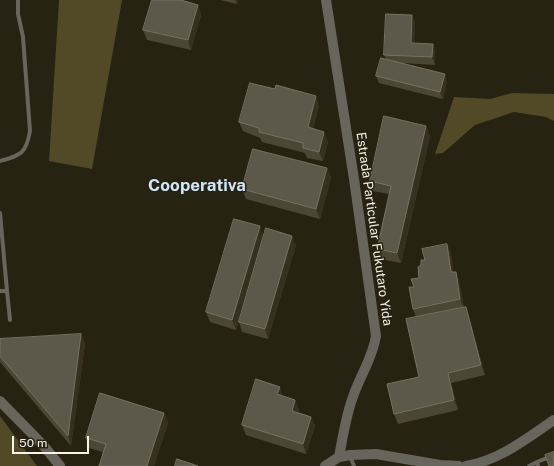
<!DOCTYPE html>
<style>
body{margin:0}
#map{position:relative;width:554px;height:466px;overflow:hidden;background:#272313;font-family:"Public Sans",sans-serif}
canvas{display:block}
.scale{position:absolute;left:12px;top:436px;width:77px;height:18px;box-sizing:border-box;border:2px solid #f6f3e9;border-top:0;padding-left:5px;font-size:12px;line-height:14px;white-space:nowrap;color:#f6f3e9;-webkit-text-stroke:3px #272313;paint-order:stroke}
</style>
<div id="map">
<canvas width="554" height="466"></canvas>
<div class="scale">50 m</div>
</div>
<script>
const ctx = document.querySelector('canvas').getContext('2d');
ctx.lineJoin = 'round';
function fill(path, color) { ctx.fillStyle = color; ctx.fill(path, 'evenodd'); }
function strokePath(path, color, width, dash) { ctx.strokeStyle = color; ctx.lineWidth = width; ctx.lineCap = dash ? 'butt' : 'round'; ctx.setLineDash(dash || []); ctx.stroke(path); }
function write(font, color, halo, rows, align = 'center') {
  ctx.font = font + ' "Public Sans",sans-serif'; ctx.lineWidth = 3; ctx.setLineDash([]); ctx.textBaseline = 'middle'; ctx.strokeStyle = halo; ctx.fillStyle = color; for (const [text, x, y, turn = 0] of rows) {
    ctx.save(); ctx.translate(x, y); ctx.rotate((+turn || 0) * Math.PI / 180); ctx.textAlign = isNaN(turn) ? turn : align; if (halo) ctx.strokeText(text, 0, 0); ctx.fillText(text, 0, 0); ctx.restore();
  }
}
fill(new Path2D(`
 M59 0H122L92 169 49 161Z
 M512 93 554 94V121L546 117 514 112 475 125 443 153 435 154 454 97 490 99Z
 M0 416 37 466H0Z`), '#524926');
strokePath(new Path2D(`
 M0 161C21 155 26 154 30 131L23 37 18 14V0
 M0 213 7 291H0
 M7 291 10 320
 M350 456 354 466
 M537 462 554 455
 M529 466 537 462 538 466`), '#67655c', 4);
strokePath(new Path2D(`
 M326 0 354 179 376 336C373 357 361 374 354 394 346 414 343 436 339 457
 M0 401 43 445 60 466
 M325 466 339 457 350 455 376 454 440 465 459 466
 M466 466C500 460 526 439 554 420`), '#67655c', 10);
fill(new Path2D(`
 M220 0H238L237 4Z
 M198 5 201 15 191 50 147 40 143 30Z
 M415 22 414 43 433 44 435 52V65L402 63 447 81 443 99 379 83 376 76 386 59 384 55Z
 M319 106 313 129 328 142 323 161 307 158 305 153 262 142 260 138 243 131 239 122Z
 M426 126 430 136 401 263 380 259 377 249 389 194 373 191 370 181Z
 M327 168 331 178 320 219 246 199 242 189Z
 M263 236 236 330 210 322 206 312Z
 M447 244 451 254 453 272H456L459 282 464 307 469 317 485 375 451 383 458 410 398 424 394 414 419 377 416 317 413 309 414 287 419 278 421 265Z
 M296 245 268 339 242 332 239 322Z
 M81 334 85 344 71 446 0 362V339Z
 M283 396 299 409 298 412 311 417 315 426 306 454 246 435 242 425Z
 M164 413 168 423 154 466H99L103 452 89 448 86 438Z`), '#4b4736');
fill(new Path2D(`
 M235 0H238L237 4Z
 M198 5 201 15 191 50 188 40Z
 M412 15 415 22 414 50 411 43Z
 M433 44 435 52V65L432 57Z
 M445 74 447 81 443 99 440 92Z
 M316 96 319 106 311 137 308 127Z
 M426 126 430 136 401 263 397 253Z
 M324 132 328 142 323 161 319 152Z
 M327 168 331 178 320 219 316 209Z
 M260 226 263 236 236 330 232 320Z
 M292 236 296 245 268 339 265 329Z
 M447 244 451 254 455 282 451 272Z
 M456 272 459 282 464 309 460 299Z
 M466 307 469 317 485 375 481 365Z
 M81 334 85 344 71 446 68 436Z
 M448 373 451 383 458 410 454 400Z
 M280 387 283 397 277 394Z
 M295 400 299 409 295 420 292 411Z
 M164 413 168 423 154 466H147Z
 M311 417 315 426 306 454 303 444Z`), '#353120');
const building = new Path2D(`
 M152 0H181L198 5 188 40 143 30Z
 M386 14 412 15 411 43 433 44 432 57 384 55Z
 M381 58 445 74 440 92 376 76Z
 M250 83 275 89 276 85 316 96 308 127 324 132 319 152 303 148V143L259 132V128L239 122Z
 M384 116 426 126 397 253 377 249 391 186 370 181Z
 M253 149 327 168 316 209 242 189Z
 M234 219 260 226 232 320 206 312Z
 M266 228 292 236 265 329 239 322Z
 M447 244 451 272H456L460 299 413 309 409 287H414L411 279 419 278 418 267 421 265V260H425L422 249Z
 M466 307 481 365 448 373 454 400 394 414 387 384 419 377 406 319Z
 M81 334 68 436 0 356V339Z
 M256 379 280 387 277 394 295 400 292 411 311 417 303 444 242 425Z
 M100 393 164 413 147 466H99L106 444 86 438Z
 M554 452V466H549L545 455Z
 M177 459 198 466H175Z`);
fill(building, '#5d594a');
strokePath(building, '#757263', 1);
write('13px', '#f6f3e9', '#272313', [
 ["Estrada Particular Fukutaro Yida",374,229,82]
]);
write('bold 17px', '#cee7fd', '#272313', [
 ["Cooperativa",197,186]
]);
</script>
